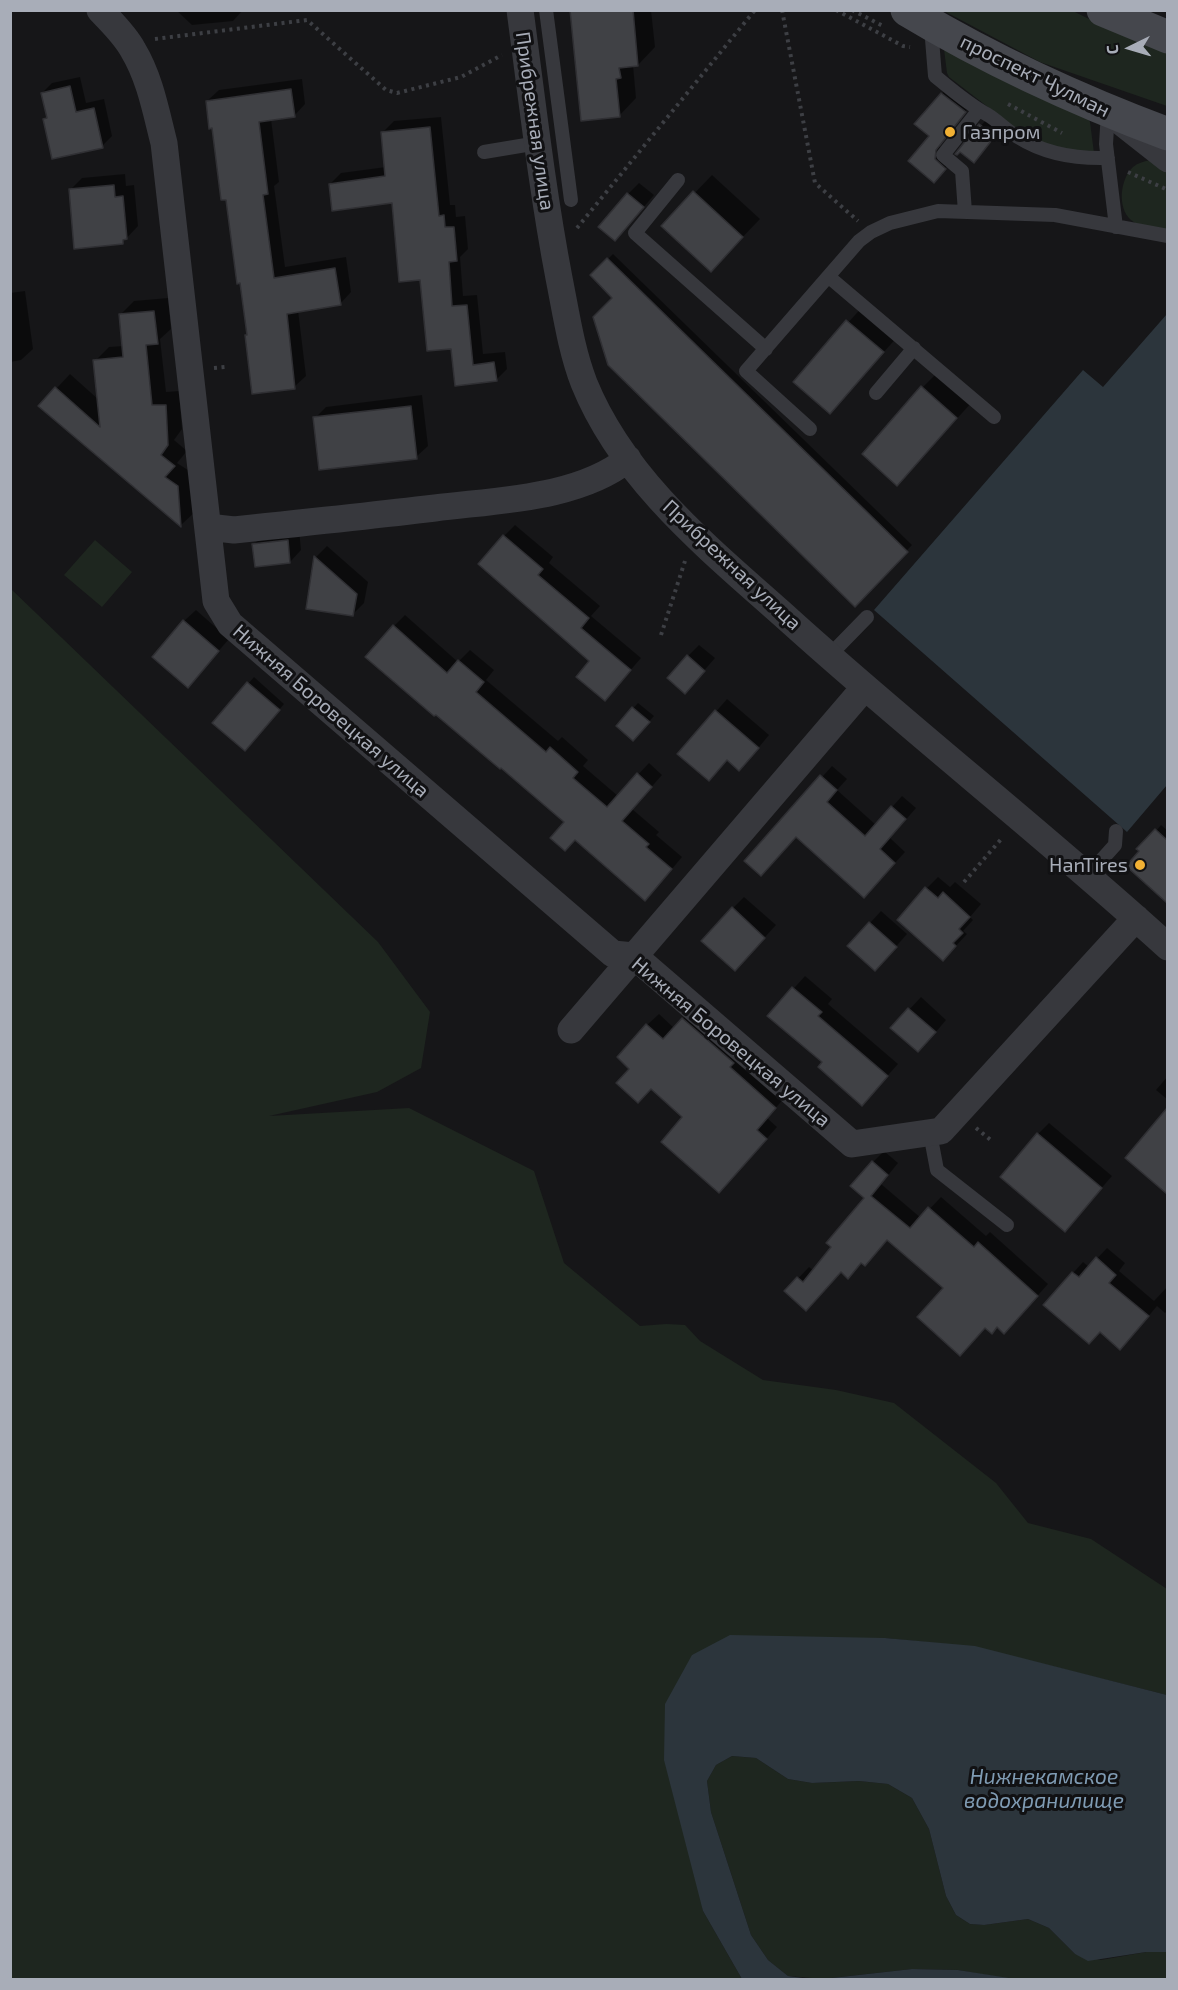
<!DOCTYPE html>
<meta charset="utf-8">
<style>
body{margin:0}
#map{position:relative;width:1178px;height:1990px;overflow:hidden;background:#161618;font-family:"Exo 2",sans-serif}
canvas{display:block}
.frame{position:absolute;inset:0;border:12px solid #a8adb8;pointer-events:none}
.north{position:absolute;left:1100px;top:18px;width:60px;height:60px;-webkit-text-stroke:4px #111113;paint-order:stroke;rotate:265deg;font-size:16px;font-weight:700;line-height:24px;text-align:center;color:#a8adb8}
.north::after{content:'';display:block;margin:auto;width:21px;height:27px;background:#a8adb8;clip-path:polygon(50% 0,100% 100%,50% 72%,0 100%)}
</style>
<div id="map">
<canvas width="1178" height="1990"></canvas>
<div class="frame"></div>
<div class="north">С</div>
</div>
<script>
const ctx = document.querySelector('canvas').getContext('2d');
ctx.lineJoin = 'round';
function fill(path, color) { ctx.fillStyle = color; ctx.fill(path, 'evenodd'); }
function strokePath(path, color, width, dash) { ctx.strokeStyle = color; ctx.lineWidth = width; ctx.lineCap = dash ? 'butt' : 'round'; ctx.setLineDash(dash || []); ctx.stroke(path); }
function write(font, color, halo, rows, align = 'center') {
  ctx.font = font + ' "Exo 2",sans-serif'; ctx.lineWidth = 6; ctx.setLineDash([]); ctx.textBaseline = 'middle'; ctx.strokeStyle = halo; ctx.fillStyle = color; for (const [text, x, y, turn = 0] of rows) {
    ctx.save(); ctx.translate(x, y); ctx.rotate((+turn || 0) * Math.PI / 180); ctx.textAlign = isNaN(turn) ? turn : align; if (halo) ctx.strokeText(text, 0, 0); ctx.fillText(text, 0, 0); ctx.restore();
  }
}
fill(new Path2D(`
 M944 11H1073L1091 20 1167 52V106L1040 62Z
 M944 49 1086 116 1090 122 1094 153 1053 147 1019 131 949 77 947 73Z
 M1151 160 1167 170V231C1156 228 1140 228 1131 220 1117 208 1120 179 1133 167 1138 163 1144 161 1151 160Z
 M95 540 132 572 102 607 64 575Z
 M10 588 378 942 430 1012 421 1068 377 1092 269 1116 409 1108 534 1171 564 1263 640 1326 666 1324 685 1325 700 1341 763 1380 836 1390 894 1403 996 1483 1028 1523 1091 1539 1167 1589V1695L975 1647 885 1638 692 1655 703 1911 742 1979H11Z
 M732 1756 756 1758 788 1779 812 1783 859 1781 888 1784 912 1798 929 1829 946 1896 956 1915 970 1924 984 1925 1028 1919 1049 1928 1075 1954 1101 1960 1146 1952H1167V1979L1015 1980 958 1970 912 1969 823 1979 788 1976 768 1960 751 1935 711 1812 707 1781 716 1765Z`), '#1e261f');
fill(new Path2D(`
 M1167 314V785L1127 832 874 610 1083 370 1103 387Z
 M730 1635 885 1638 975 1646 1167 1695V1952H1146L1088 1961 1075 1954 1049 1928 1028 1919 984 1925 970 1924 956 1915 946 1896 929 1829 912 1798 888 1784 859 1781 812 1783 788 1779 756 1758 732 1756 716 1765 707 1781 711 1812 751 1935 768 1960 788 1976 810 1979H742L703 1911 664 1760 665 1704 692 1655Z
 M912 1969 958 1970 1015 1979H823Z`), '#2c353c');
fill(new Path2D(`
 M176 10H243L233 21 192 25Z
 M571 10H651L655 47 638 65H633L636 98 619 116Z
 M80 77 86 103 104 99 112 136 102 146 45 120 48 117 42 93 52 83Z
 M302 79 305 104 294 116 271 119 279 182 274 186 285 267 346 257 351 292 340 304 298 310 306 376 294 387 248 334 227 198 207 101 219 90Z
 M947 88 970 106 940 143V153L950 163 933 181 931 136 916 124Z
 M992 113 1005 124 974 161 960 150Z
 M441 117 450 205H455L456 217 465 216 468 249 460 257 463 296 477 295 483 354 505 352 507 369 496 380 457 384 453 347 422 279 393 202 330 184 341 173 386 167 383 132 394 121Z
 M125 174 126 186 134 185 138 226 122 243 71 189 82 178Z
 M712 175 760 219 711 270 663 226Z
 M639 183 654 195 626 228 628 194Z
 M613 254 912 545 855 605 615 298 592 275Z
 M25 291 33 349 21 360 10 362V293Z
 M168 298 171 329 160 339 166 392 179 391 182 429 174 440 187 451 177 463 191 472 195 512 181 525 40 406 70 374 99 400 95 361 109 347 123 346 120 315 134 301Z
 M865 304 900 334 830 412 795 381Z
 M940 370 974 400 897 484 923 387Z
 M422 395 428 446 416 457 315 418 326 407Z
 M515 525 553 557 549 563 600 606 591 616 641 658 616 687 591 661 504 536Z
 M299 529 301 550 290 562 254 544 265 533Z
 M327 546 368 582 364 603 353 614 307 607 316 557Z
 M196 610 229 639 188 686 184 621Z
 M405 615 458 662 470 650 494 670 486 680 558 741 562 737 588 760 583 766 618 796 649 763 662 775 632 809 659 832 656 835 682 857 656 888 566 822 394 626Z
 M699 645 715 658 696 680 688 656Z
 M254 677 284 704 250 744 214 723Z
 M727 699 769 735 750 758 727 759 679 754Z
 M638 703 654 716 639 733 618 725Z
 M832 766 847 779 837 790 876 825 902 796 916 808 890 838 905 852 875 885 796 836 747 861Z
 M1161 825 1168 831V901L1128 865Z
 M938 877 950 887 955 882 981 904 970 917 973 920 963 931 967 934 954 948 927 888Z
 M744 897 776 925 746 958 733 908Z
 M881 911 907 934 886 958 849 946Z
 M805 976 832 999 828 1004 898 1064 873 1092 824 1062 769 1016Z
 M921 997 946 1020 930 1039 892 1028Z
 M694 1007 786 1096 767 1118 777 1127 730 1180 685 1117 631 1069 647 1025 659 1014 674 1028Z
 M1168 1076V1100L1156 1090Z
 M1168 1110V1180L1161 1186 1127 1158Z
 M1049 1123 1112 1176 1065 1230 1038 1134Z
 M884 1151 898 1163 881 1184 921 1218 941 1197 986 1236 990 1232 1048 1284 1015 1321 998 1326H986L888 1239 865 1264 862 1262 848 1277 841 1271 786 1291 809 1267 814 1271 833 1247 866 1197 873 1162Z
 M1107 1248 1125 1263 1119 1271 1154 1301 1168 1286V1310L1165 1313 1157 1306 1131 1337 1073 1273 1083 1262 1089 1267Z`), '#0007');
const building = new Path2D(`
 M570 10H633L638 66 619 68 621 78 616 79 620 117 581 121Z
 M70 86 76 112 94 108 103 148 52 159 43 119 47 118 41 93Z
 M291 89 295 117 259 122 268 194 263 195 274 278 335 268 341 305 287 314 295 389 252 394 245 335H247L240 283 237 284 226 200H221L212 128 209 129 206 101Z
 M941 93 966 112 936 150 935 159 946 169 934 183 908 161 929 136 914 124Z
 M979 124 995 136 974 163 960 152 957 155 955 154Z
 M430 127 439 216 444 215 445 227H454L457 261 449 262 452 306 467 305 473 365 494 362 497 381 455 386 451 349 427 351 420 280 399 282 392 203 332 211 329 184 385 176 381 132Z
 M114 185 115 197 123 196 127 239 123 240V244L74 249 69 189Z
 M693 191 743 237 711 272 661 226Z
 M627 193 644 207 615 241 598 227Z
 M607 258 908 552 855 607 608 365 593 317 612 298 590 275Z
 M154 311 158 344 146 345 152 405H166L168 445 161 455 175 466 165 477 178 486 181 527 38 406 55 387 100 427 93 360 123 357 119 314Z
 M846 320 884 352 830 414 793 382Z
 M921 386 957 418 897 486 862 454Z
 M411 406 417 459 319 470 313 417Z
 M503 535 543 569 538 575 589 618 581 628 631 670 605 701 576 677 589 661 478 564Z
 M288 540 290 563 255 567 252 544Z
 M314 556 357 594 353 616 306 609Z
 M183 620 219 651 188 688 152 657Z
 M393 625 447 673 458 660 484 682 476 692 546 752 550 747 578 772 573 778 607 807 637 773 652 787 622 821 649 844 646 847 672 869 645 901 575 840 565 851 550 838 564 822 501 768 500 769 436 715 434 716 365 657Z
 M687 655 705 671 685 694 667 678Z
 M247 682 280 710 245 751 212 723Z
 M632 707 650 722 633 741 616 726Z
 M715 710 759 748 739 771 727 760 709 781 677 754Z
 M820 775 837 790 827 802 865 836 891 806 906 819 880 849 895 863 864 898 796 837 761 876 744 861Z
 M1155 829 1167 840V903L1126 866 1139 851 1136 849Z
 M925 887 938 898 943 892 970 917 959 929 963 933 953 943 956 946 943 961 897 920Z
 M732 907 765 938 735 971 701 941Z
 M869 922 897 947 875 971 847 946Z
 M792 987 822 1012 818 1016 888 1076 862 1106 818 1067 822 1062 767 1016Z
 M908 1008 936 1032 918 1052 890 1028Z
 M682 1018 734 1063 730 1067 776 1108 757 1130 767 1139 719 1193 661 1142 682 1117 651 1089 638 1103 616 1083 629 1069 617 1057 646 1024 663 1039Z
 M1167 1108V1194L1125 1158Z
 M1037 1133 1102 1188 1065 1232 1000 1177Z
 M872 1161 888 1175 871 1196 910 1228 928 1207 974 1247 978 1242 1038 1296 1004 1334 997 1327 992 1334 985 1328 960 1356 917 1317 943 1288 887 1240 865 1266 861 1263 848 1279 841 1272 806 1311 784 1291 797 1277 803 1282 831 1247 826 1243 864 1198 850 1186Z
 M1096 1257 1116 1275 1109 1283 1149 1316 1120 1350 1100 1332 1089 1344 1043 1305 1072 1272 1079 1277Z`);
fill(building, '#404145');
strokePath(building, '#303034', 1.5);
strokePath(new Path2D(`
 M782 10 815 183 858 221
 M836 10 903 46 910 47
 M852 10 883 26
 M155 39 307 20 386 90 397 93 461 77 502 55
 M1008 104 1062 133
 M1128 172 1168 190
 M577 228 755 10
 M214 368 225 367
 M661 635 685 561
 M964 882 1003 837
 M976 1128 992 1141`), '#3d3f44', 4, [3, 4.5]);
strokePath(new Path2D(`
 M546 10 571 200
 M931 27 935 76C952 90 968 104 988 115 998 121 1007 131 1018 137 1045 154 1077 159 1108 158
 M1108 112 1106 144 1116 227
 M484 152 538 143
 M678 180 635 233 766 349
 M965 212 962 171 943 155 978 111
 M829 277 994 417
 M876 393 914 348
 M810 429 746 371 859 241 871 232 890 223 938 211 1055 215 1168 236
 M829 656 867 617
 M1088 875 1115 845 1116 831
 M930 1133 937 1170 1007 1225`), '#37383d', 14);
strokePath(new Path2D(`
 M100 10C112 23 125 35 133 50 150 78 156 112 164 143L216 601 230 624 613 954 634 956 852 1144 941 1131 1136 918
 M520 10C532 100 542 189 559 278 566 313 571 349 584 383 624 482 713 552 790 621 914 733 1045 835 1168 947
 M1121 122 1168 159
 M208 527 234 530C301 523 368 516 435 508 497 500 578 499 628 459
 M571 1030 865 687`), '#37383d', 27);
strokePath(new Path2D(`
 M907 10C990 60 1077 100 1168 134
 M1103 10 1168 37`), '#45474d', 33);
for (const [x, y, r, color] of [
 [950,132,6,"#f2b134"],
 [1140,865,6,"#f2b134"]
]) { const dot = new Path2D(); dot.arc(x, y, r, 0, 2 * Math.PI); ctx.fillStyle = color; ctx.fill(dot); strokePath(dot, '#111113', 2); }
write('20px', '#a8adb8', '#111113', [
 ["проспект Чулман",1035,76,26],
 ["Прибрежная улица",535,121,82],
 ["Прибрежная улица",732,565,43],
 ["Нижняя Боровецкая улица",331,711,41],
 ["Нижняя Боровецкая улица",731,1042,40]
]);
write('20px', '#a8adb8', '#111113', [
 ["Газпром",962,132],
 ["HanTires",1128,865,"right"]
], 'left');
write('italic 21px', '#7f9bb3', '#111113', [
 ["Нижнекамское",1044,1777],
 ["водохранилище",1044,1801]
]);
</script>
